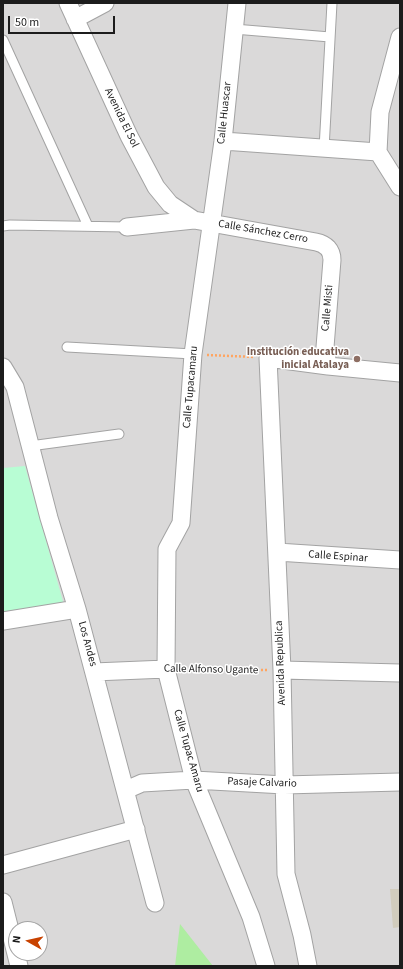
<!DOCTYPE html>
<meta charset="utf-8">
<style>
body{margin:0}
#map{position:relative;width:403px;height:969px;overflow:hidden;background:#eeeee0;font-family:"Source Sans 3",sans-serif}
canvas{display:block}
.frame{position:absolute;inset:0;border:4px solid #1c1c1c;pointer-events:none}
.north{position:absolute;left:8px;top:921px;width:40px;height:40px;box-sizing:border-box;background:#fff;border:1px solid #a4a4a4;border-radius:50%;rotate:278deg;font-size:11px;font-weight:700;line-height:16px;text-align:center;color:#1c1c1c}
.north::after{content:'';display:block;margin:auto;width:14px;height:18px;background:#c84200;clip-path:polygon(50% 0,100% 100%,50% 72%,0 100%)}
.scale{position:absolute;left:8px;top:16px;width:107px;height:18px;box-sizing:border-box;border:2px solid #1c1c1c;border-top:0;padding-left:5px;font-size:12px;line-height:14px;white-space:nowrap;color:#1c1c1c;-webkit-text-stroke:3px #fff;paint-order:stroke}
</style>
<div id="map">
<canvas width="403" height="969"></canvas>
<div class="frame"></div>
<div class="north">N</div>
<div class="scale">50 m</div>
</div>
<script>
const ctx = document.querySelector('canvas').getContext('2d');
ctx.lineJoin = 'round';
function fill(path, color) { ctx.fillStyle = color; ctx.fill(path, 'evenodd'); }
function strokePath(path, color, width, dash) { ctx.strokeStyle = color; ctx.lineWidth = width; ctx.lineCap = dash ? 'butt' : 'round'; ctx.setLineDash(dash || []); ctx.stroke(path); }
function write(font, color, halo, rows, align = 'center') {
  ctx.font = font + ' "Source Sans 3",sans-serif'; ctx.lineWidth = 3; ctx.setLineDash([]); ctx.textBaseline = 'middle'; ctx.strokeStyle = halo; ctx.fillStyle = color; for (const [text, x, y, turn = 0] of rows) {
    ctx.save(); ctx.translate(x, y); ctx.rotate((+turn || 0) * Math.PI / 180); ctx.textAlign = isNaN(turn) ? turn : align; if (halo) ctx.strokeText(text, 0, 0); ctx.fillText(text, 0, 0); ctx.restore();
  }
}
fill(new Path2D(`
 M3 3H400V966H3ZM16 929H40V953H16Z`), '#dad9d9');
fill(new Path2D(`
 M180 924 213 966H175Z`), '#aeeda1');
fill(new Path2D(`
 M25 466 64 605 3 616V468Z`), '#b8fdd4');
fill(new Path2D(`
 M390 889H400V927L393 928Z`), '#d1ccbd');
const service = new Path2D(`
 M234 29 330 37
 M3 40 88 226
 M324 149 332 3
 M3 226 10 225 127 227
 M67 347 193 354
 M30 446 119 434`);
const minor = new Path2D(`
 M68 3 129 136 156 187 170 204 194 220
 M237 3 223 141 193 354 181 523 167 549 166 669 194 780 251 917 266 966
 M75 19 105 3
 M400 37 380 112 378 152 400 187
 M223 141 378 152
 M127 227 194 220 316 242C326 244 332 250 332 260L325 347 328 366
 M3 367 15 387 49 518 77 609 155 903
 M277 552 400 560
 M3 621 77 609
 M282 670 400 673
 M94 672 166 669
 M126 790 142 783 194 780 284 785 400 782
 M3 865 136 829
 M3 902 19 966
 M308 966 302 935 286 874 282 670 268 358 328 366 400 373`);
strokePath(service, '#a3a3a3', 11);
strokePath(minor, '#a3a3a3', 19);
strokePath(new Path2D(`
 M207 355 254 357
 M181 669 268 670`), '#ffa561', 2.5, [2, 2]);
strokePath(service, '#fff', 9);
strokePath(minor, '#fff', 17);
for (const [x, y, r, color] of [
 [357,359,4,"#8d6e63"]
]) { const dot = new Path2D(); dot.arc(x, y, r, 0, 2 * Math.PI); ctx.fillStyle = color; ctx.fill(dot); strokePath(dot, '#fff', 1.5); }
write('11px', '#1c1c1c', '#fff', [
 ["Calle Huascar",225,113,-84],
 ["Avenida El Sol",121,118,64],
 ["Calle Sánchez Cerro",263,232,10],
 ["Calle Misti",328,308,-85],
 ["Calle Tupacamaru",191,387,-85],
 ["Calle Espinar",338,557,4],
 ["Los Andes",87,644,75],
 ["Avenida Republica",281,663,-92],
 ["Calle Alfonso Ugante",211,670,1],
 ["Calle Tupac Amaru",188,751,74],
 ["Pasaje Calvario",262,783,2]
]);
write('bold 11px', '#785e54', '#fff', [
 ["Institución educativa",349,353],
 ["inicial Atalaya",349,366]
], 'right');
</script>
